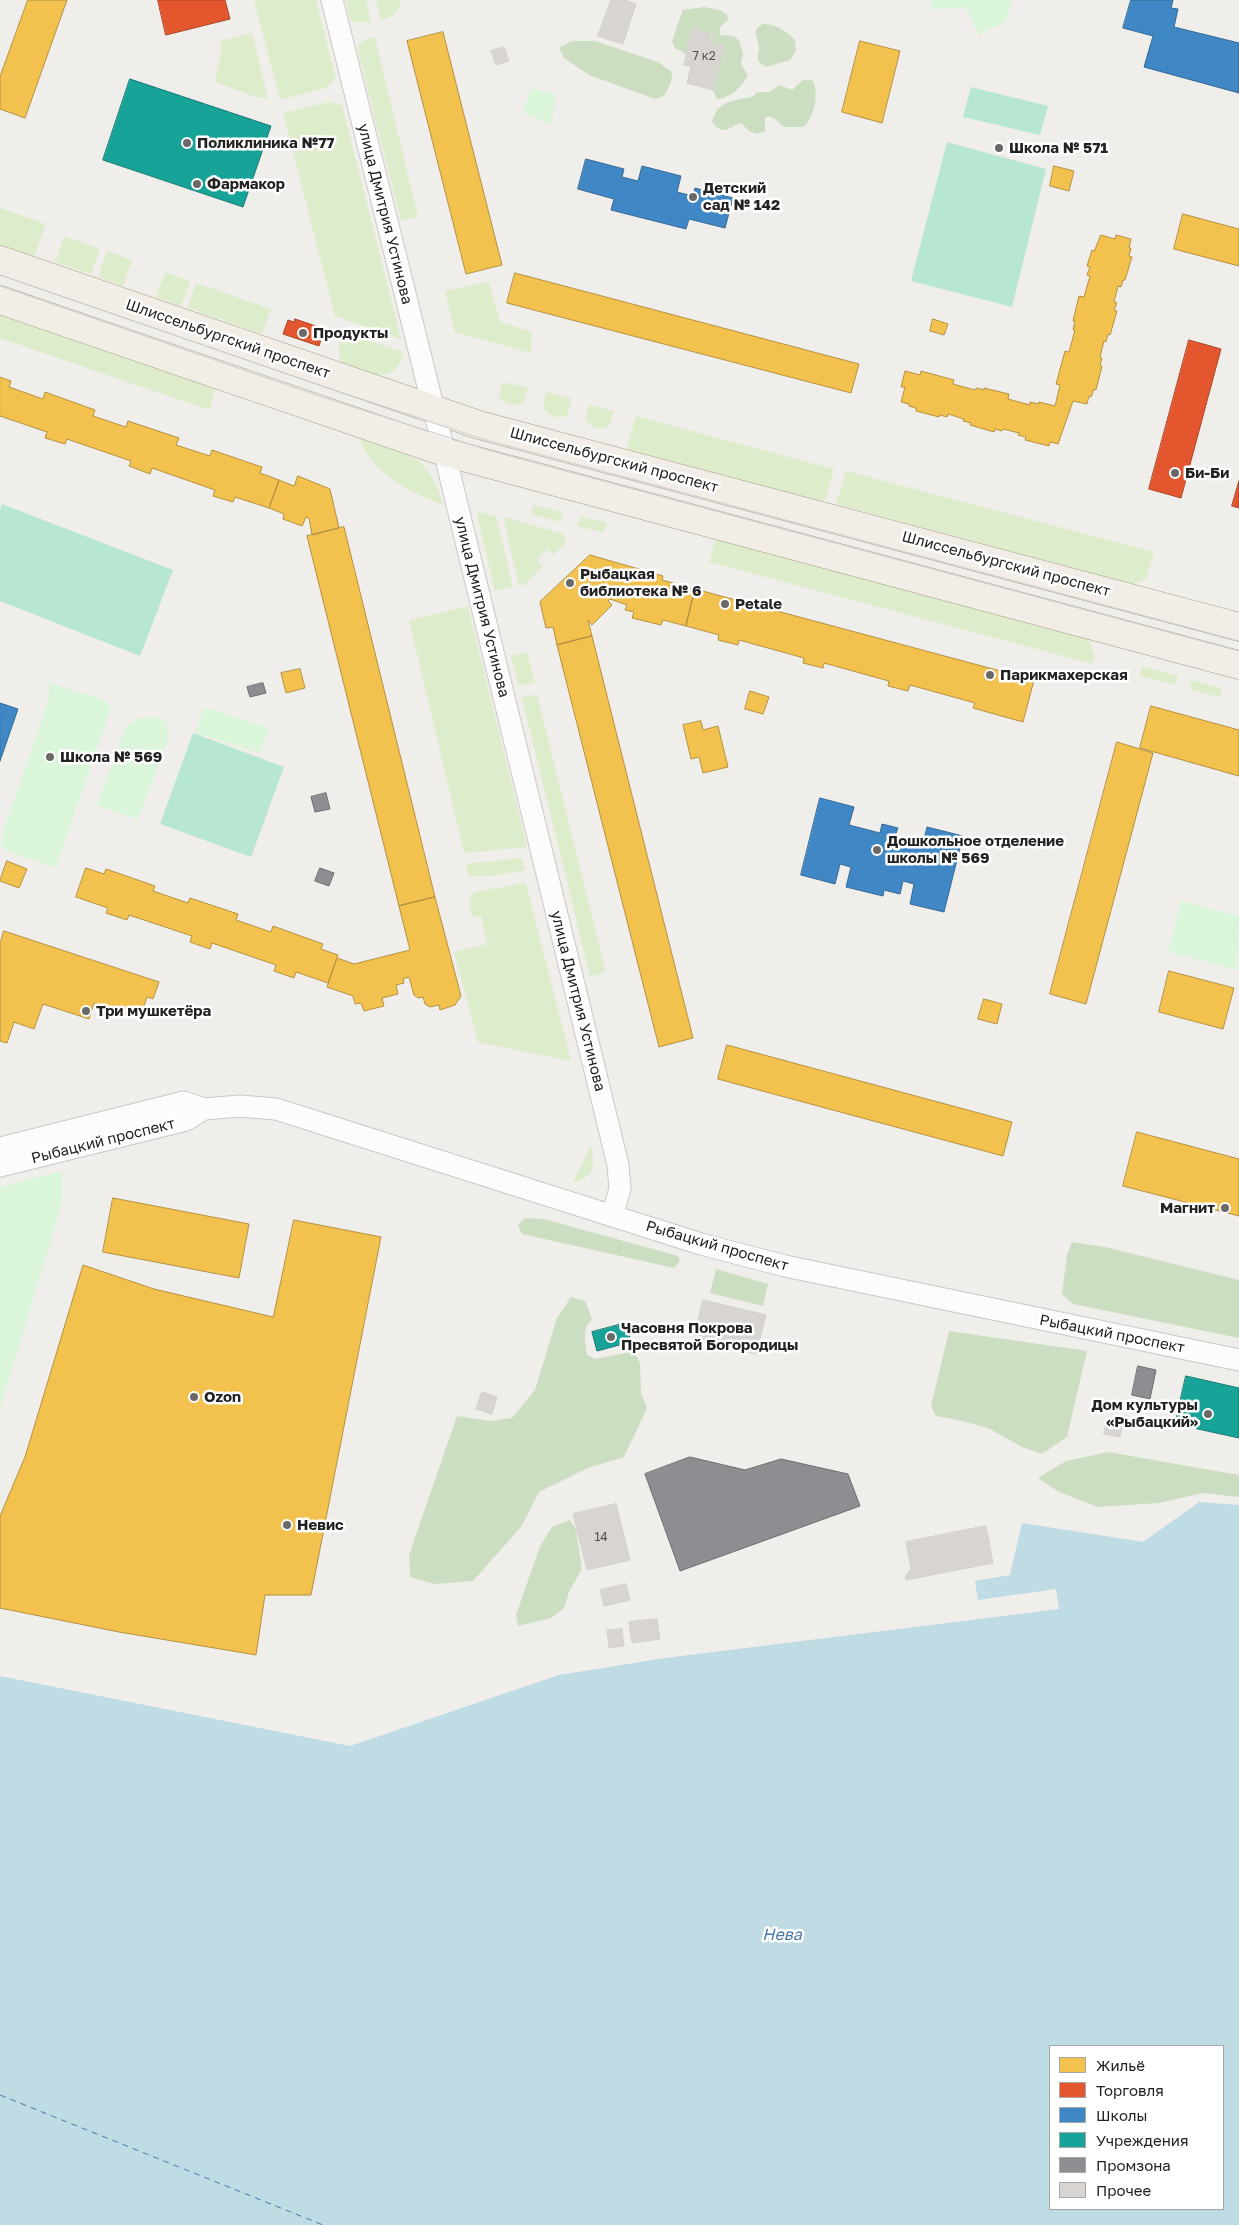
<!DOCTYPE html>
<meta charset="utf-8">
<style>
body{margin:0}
#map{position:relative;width:1239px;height:2225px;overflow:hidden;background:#f0eeeb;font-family:"Golos Text",sans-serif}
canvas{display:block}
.legend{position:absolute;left:1049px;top:2045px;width:175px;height:165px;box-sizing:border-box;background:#fff;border:1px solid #a7a7a7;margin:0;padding:6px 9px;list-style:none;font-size:15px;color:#222}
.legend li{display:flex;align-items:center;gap:10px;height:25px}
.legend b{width:25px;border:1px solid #a7a7a7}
</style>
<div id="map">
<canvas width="1239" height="2225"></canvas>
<ul class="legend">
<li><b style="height:14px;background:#f2c14e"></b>Жильё</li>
<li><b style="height:14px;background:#e4572e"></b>Торговля</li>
<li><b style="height:14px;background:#3f88c5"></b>Школы</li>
<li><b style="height:14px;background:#17a398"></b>Учреждения</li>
<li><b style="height:14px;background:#8d8d92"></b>Промзона</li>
<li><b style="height:14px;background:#d7d4d2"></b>Прочее</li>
</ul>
</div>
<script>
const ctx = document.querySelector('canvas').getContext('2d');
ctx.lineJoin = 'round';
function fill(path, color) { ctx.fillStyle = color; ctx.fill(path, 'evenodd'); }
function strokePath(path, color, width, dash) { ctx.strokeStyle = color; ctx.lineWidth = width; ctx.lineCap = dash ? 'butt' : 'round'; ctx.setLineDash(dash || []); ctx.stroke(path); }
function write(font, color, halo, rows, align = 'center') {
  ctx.font = font + ' "Golos Text",sans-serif'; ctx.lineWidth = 5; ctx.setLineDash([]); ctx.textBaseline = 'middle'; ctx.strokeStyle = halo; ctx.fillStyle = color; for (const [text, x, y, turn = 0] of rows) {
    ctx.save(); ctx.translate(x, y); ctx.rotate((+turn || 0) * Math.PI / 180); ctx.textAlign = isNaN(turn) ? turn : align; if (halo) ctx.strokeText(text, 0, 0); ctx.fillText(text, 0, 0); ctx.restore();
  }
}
fill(new Path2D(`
 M254 0H316L336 79 326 88 280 100Z
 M345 0H366L371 22H351Z
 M376 0H401C400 13 393 17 381 20Z
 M252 33 268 98 256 97 215 82 222 48 220 41Z
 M375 37 418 217 401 221 357 47 363 41Z
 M329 102 342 105 401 339 335 316 283 113Z
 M0 208 46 224 33 259 0 247Z
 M64 236 100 249 91 274 55 262Z
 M107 251 132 260 123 286 98 277Z
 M165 272 190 281 181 306 156 297Z
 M489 282 500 322 532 332 531 353 455 332 445 291Z
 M196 283 271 309 262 334 188 308Z
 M0 314 216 388 209 410 0 338Z
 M339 331 403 352C396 389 364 373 340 365Z
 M503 382 528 388 524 403C513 407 506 404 498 396Z
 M546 392 572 399 567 415 560 418 548 414 543 408Z
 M589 405 614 411 609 426C599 431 591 428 585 419Z
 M636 416 834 469 826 498 820 504 626 451Z
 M359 437C404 452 430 454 443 505 410 492 371 474 359 437Z
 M846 471 1154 552 1146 579 1132 585 836 504Z
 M533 505 563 512 560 522 531 514Z
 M478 512 496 516 513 587 495 591 478 520Z
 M503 517 561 533 567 541 554 555 547 549 537 560 543 566 524 585 519 586Z
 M580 517 607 523 604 533 577 526Z
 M716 539 1088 638 1095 656 1093 664 709 562Z
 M468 606 527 847 464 853 409 620Z
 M527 652 535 682 519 686 511 656Z
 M1142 666 1178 676 1176 685 1139 676Z
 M1192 680 1222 688 1219 697 1189 689Z
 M537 694 606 972 590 976 522 698Z
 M522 858 525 870 491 876H468L466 864Z
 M526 883 571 1061 478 1042 454 952 487 944 481 916 472 917C470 908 466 900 474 892Z
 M591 1145C595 1164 596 1178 573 1182Z`), '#ddeccb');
fill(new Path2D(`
 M704 7C713 9 726 9 729 19L720 27V35L733 36 739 40 743 53 741 64 748 75C742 87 730 98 717 99L713 90 724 46 710 42 712 34 693 29 686 54 675 48 672 41 683 10Z
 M763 24C775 23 787 32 795 40L796 51 790 60 766 67 759 62C757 57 758 55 759 50 760 40 749 30 763 24Z
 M572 41H595L658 62 672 72 671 83 664 96 655 99 589 75 564 58 559 48Z
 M803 80H812C820 90 814 120 803 127H784L775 119 769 116 765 118V131L757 134 749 131 741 123C728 127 724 137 712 122 716 101 735 100 753 97L757 92H769L780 85 792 90Z
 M525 1218 544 1219 678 1256 680 1261 674 1268 522 1234 518 1225Z
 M1072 1242 1105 1247 1239 1280V1338L1073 1304 1062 1294 1067 1255Z
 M716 1269 768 1284 763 1306 710 1293Z
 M571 1297 585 1301 592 1319C582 1330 585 1341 587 1355L596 1359 634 1351 640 1364 641 1393 647 1408 624 1457 588 1468 539 1492 521 1527 473 1581 435 1584 410 1577 409 1555 457 1416 490 1421 512 1418 535 1390 557 1318Z
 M949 1331 1087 1351 1067 1437 1042 1454 1022 1447 990 1429 963 1421 936 1416 931 1406Z
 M1108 1452 1239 1475V1497L1203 1493 1159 1503 1098 1507 1059 1492 1038 1478 1066 1461Z
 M570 1520 576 1530 582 1569 569 1592 564 1608 551 1618 518 1626 516 1615 540 1546 552 1527Z`), '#cbdec1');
fill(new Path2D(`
 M932 0H1011L1012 3 1006 21 978 35 966 7 930 9Z
 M531 88 556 94 551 125 523 112Z
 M50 683 107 701 111 708 56 868 10 852 1 846 2 835 48 701Z
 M204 707 269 728 260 753 196 733Z
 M152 717C168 718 169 724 168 739L138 820 97 805 125 728 138 718Z
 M1181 901 1239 916 1238 970 1168 952Z
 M62 1171V1203L0 1409V1187Z`), '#daf5da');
fill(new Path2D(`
 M971 87 1048 106 1040 135 963 117Z
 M947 142 1046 169 1012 307 911 281Z
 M2 504 173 570 140 656 0 601V510Z
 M193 733 284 767 251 857 160 824Z`), '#b7e6d2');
fill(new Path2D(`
 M1199 1502 1239 1505V2225H0V1676L350 1746 559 1675 665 1658 1059 1609 1056 1589 978 1600 975 1581 1010 1575 1022 1523 1143 1542ZM1050 2046H1223V2209H1050Z`), '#bfdbe3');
const homes = new Path2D(`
 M28 0H67L25 118 0 109V77Z
 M443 32 502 265 466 274 407 41Z
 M860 41 900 51 882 123 842 112Z
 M1054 166 1074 171 1069 191 1050 186Z
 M1183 214 1239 229V266L1174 249Z
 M1101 235 1115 239 1116 235 1131 239 1129 248H1131L1129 256 1132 257 1125 280H1123L1121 287 1118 286 1114 302 1117 303 1114 310 1117 311 1110 335 1108 334 1106 342 1104 341 1100 357 1102 358 1100 365 1102 366 1096 390 1094 389 1091 397 1089 396 1087 404 1073 401 1058 444 1050 442 1049 446 1025 440 1026 437 1018 435 1019 433 1003 429 1002 431 995 429 994 432 970 425 971 423 963 421 964 419 948 414 947 417 940 415 939 417 916 411V408L909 406V404L901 402 905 387H901L905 371 920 375 921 371 954 380 953 384 975 390 976 388 984 390V388L1009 394 1008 399 1030 405V402L1039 404V402L1055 406 1060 385 1056 384 1065 351 1069 352 1075 330H1073L1075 321H1073L1079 296 1084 297 1090 276 1087 275 1090 267 1087 266 1092 250 1094 251Z
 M515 273 859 364 851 393 507 303Z
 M933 319 948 324 944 335 930 331Z
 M0 377 11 381 9 387 43 399 45 392 95 410 93 416 126 427 128 421 179 438 176 445 210 456 212 450 262 467 260 473 279 480 269 508 235 497 233 502 213 496 215 490 152 468 150 474 129 466 131 461 67 439 65 444 45 438 47 432 0 416Z
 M298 476 330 489 339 528 312 535 309 518 306 517 302 526 283 519 284 514 269 508 279 480 294 486Z
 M344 527 435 897 399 906 307 536Z
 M590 555 663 576 662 580 695 589 686 626 663 620 661 625 632 618 634 612 625 610 627 605 610 599 608 601 612 605 592 625 588 620 592 636 557 645 553 627 546 628 540 602Z
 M695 589 1034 680 1023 722 973 708 975 703 910 685 908 691 888 686 889 681 824 663 823 668 803 663 804 658 739 640 738 645 718 640 719 635 686 626Z
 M592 636 693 1038 659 1047 557 645Z
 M300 669 305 688 286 693 281 673Z
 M750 691 769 697 763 714 745 709Z
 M1151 706 1239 730V776L1140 748Z
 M701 721 703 730 718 726 728 767 703 773 699 757 691 759 683 725Z
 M1117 742 1153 753 1086 1004 1050 994Z
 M7 861 27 869 19 888 0 881Z
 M86 868 104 874 106 869 155 886 153 891 188 903 190 898 238 914 236 920 271 932 273 926 323 944 321 949 338 955 328 983 296 972 294 978 274 971 276 965 212 943 210 949 190 942 192 936 129 915 127 920 106 913 108 908 76 897Z
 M435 897 461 996 455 1005 440 1010 439 1005 430 1007 425 1004 423 997 418 998 414 995 409 977 403 979 404 983 396 985 398 994 382 998 384 1006 364 1011 361 1003 355 1004 353 996 327 987 337 958 354 964 410 950 399 906Z
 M4 931 159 982 153 999 147 997 140 1018 94 1003 89 1019 43 1004 34 1029 14 1022 7 1043 0 1041V944Z
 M1169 971 1234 988 1223 1029 1159 1012Z
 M984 999 1002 1004 997 1024 978 1019Z
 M727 1045 1012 1122 1003 1156 718 1079Z
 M1137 1132 1239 1159V1216L1123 1186Z
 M113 1198 249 1224 239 1278 103 1252Z
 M294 1220 381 1237 311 1595H265L256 1655 119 1632 0 1608V1516L25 1457 83 1265 154 1289 273 1317Z`);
fill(homes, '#f2c14e');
strokePath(homes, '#b49141', 1);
const shops = new Path2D(`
 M158 0H225L230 19 166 35Z
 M295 319 319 327 317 331 323 333 319 346 283 334 288 320 294 322Z
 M1189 340 1221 349 1181 498 1149 489Z
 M1239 481V508L1232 506Z`);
fill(shops, '#e4572e');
strokePath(shops, '#aa472a', 1);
const schools = new Path2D(`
 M1131 0H1173L1171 8 1178 9 1174 27 1239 43V93L1144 67 1153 36 1123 28Z
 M586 159 624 169 622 177 638 181 642 166 681 176 677 192 693 196 695 188 733 198 725 228 689 219 686 229 611 210 614 199 578 189Z
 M0 703 18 709 0 761Z
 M820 798 854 807 849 825 880 833 882 824 898 828 895 836 923 843 927 827 963 836 944 912 910 904 914 884 903 881 900 894 884 890 883 896 846 887 851 867 840 864 835 884 801 875Z`);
fill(schools, '#3f88c5');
strokePath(schools, '#366994', 1);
const public = new Path2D(`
 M130 79 271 126 243 207 103 160Z
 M626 1323 631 1342 597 1351 592 1332Z
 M1186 1376 1239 1388V1438L1175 1424Z`);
fill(public, '#17a398');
strokePath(public, '#1a7c75', 1);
const industry = new Path2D(`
 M263 683 266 693 250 697 247 687Z
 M326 793 330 809 315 812 311 797Z
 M320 868 334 873 329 886 315 881Z
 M1138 1366 1156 1370 1150 1399 1132 1395Z
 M690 1457 745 1470 781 1459 848 1474 860 1506 680 1571 645 1474Z`);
fill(industry, '#8d8d92');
strokePath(industry, '#6d6d70', 1);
strokePath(new Path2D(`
 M0 2095 323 2225`), '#4a7aab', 1, [6, 5]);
const building = new Path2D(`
 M611 0H625L636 4 623 44 598 36Z
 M693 30 711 34 709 43 724 46 713 90 687 83 691 66 684 65Z
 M504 47 509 61 496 65 491 51Z
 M703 1300 766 1315 756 1354 694 1339Z
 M482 1392 497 1397 492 1414 476 1409Z
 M1107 1420 1123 1423 1120 1437 1104 1434Z
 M616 1504 630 1560 587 1570 573 1514Z
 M986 1526 993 1563 906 1580 905 1576 911 1569 906 1542Z
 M626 1584 630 1600 604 1606 600 1590Z
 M657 1619 660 1639 632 1643 629 1622Z
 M622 1629 624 1646 609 1648 607 1630Z`);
fill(building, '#d7d4d2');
strokePath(building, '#d3d0cc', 1);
const street = new Path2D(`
 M332 0 434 410 618 1165 620 1189 612 1216
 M0 1148 184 1102 204 1109 240 1106 276 1109 701 1244 785 1266 1239 1360
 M0 1166 186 1120 204 1109`);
const primary = new Path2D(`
 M0 260 479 425 1239 627
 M0 300 444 452 1239 665`);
strokePath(street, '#c9c8c7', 23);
strokePath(primary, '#a79c86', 29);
strokePath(street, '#fdfcfc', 21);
strokePath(primary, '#f3ede7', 28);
strokePath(new Path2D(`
 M0 275 325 387 486 440 1239 641
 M0 286 322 397 491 451 1239 651`), '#ccc', 1);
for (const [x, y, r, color] of [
 [187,143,5,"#6a6968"],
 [999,148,5,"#6a6968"],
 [197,184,5,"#6a6968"],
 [693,197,5,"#6a6968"],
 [303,333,5,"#6a6968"],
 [1175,473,5,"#6a6968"],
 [570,583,5,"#6a6968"],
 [725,604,5,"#6a6968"],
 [990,675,5,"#6a6968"],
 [50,757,5,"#6a6968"],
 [877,850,5,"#6a6968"],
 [86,1011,5,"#6a6968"],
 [1225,1208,5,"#6a6968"],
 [611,1337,5,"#6a6968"],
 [194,1397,5,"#6a6968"],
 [1208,1414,5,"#6a6968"],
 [287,1525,5,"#6a6968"]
]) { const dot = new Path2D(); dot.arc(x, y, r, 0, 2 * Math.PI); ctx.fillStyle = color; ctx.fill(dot); strokePath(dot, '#fff', 2); }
write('12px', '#4f4e4e', null, [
 ["7 к2",704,56],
 ["14",601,1537]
]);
write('bold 15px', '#222', '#fff', [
 ["Поликлиника №77",197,143],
 ["Школа № 571",1009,148],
 ["Фармакор",207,184],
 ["Детский",703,188],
 ["сад № 142",703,205],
 ["Продукты",313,333],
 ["Би-Би",1185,473],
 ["Рыбацкая",580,574],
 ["библиотека № 6",580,591],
 ["Petale",735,604],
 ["Парикмахерская",1000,675],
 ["Школа № 569",60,757],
 ["Дошкольное отделение",887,841],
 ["школы № 569",887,858],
 ["Три мушкетёра",96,1011],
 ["Магнит",1215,1208,"right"],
 ["Часовня Покрова",621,1328],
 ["Пресвятой Богородицы",621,1345],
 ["Ozon",204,1397],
 ["Дом культуры",1198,1405,"right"],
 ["«Рыбацкий»",1198,1422,"right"],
 ["Невис",297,1525]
], 'left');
write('15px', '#222', '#fff', [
 ["улица Дмитрия Устинова",385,214,76],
 ["Шлиссельбургский проспект",228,339,19],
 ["Шлиссельбургский проспект",614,460,15],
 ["Шлиссельбургский проспект",1006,564,15],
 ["улица Дмитрия Устинова",482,607,76],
 ["улица Дмитрия Устинова",578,1001,76],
 ["Рыбацкий проспект",103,1141,-14],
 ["Рыбацкий проспект",717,1246,16],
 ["Рыбацкий проспект",1112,1334,11]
]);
write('italic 16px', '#4a7aab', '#fff', [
 ["Нева",782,1935]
]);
</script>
